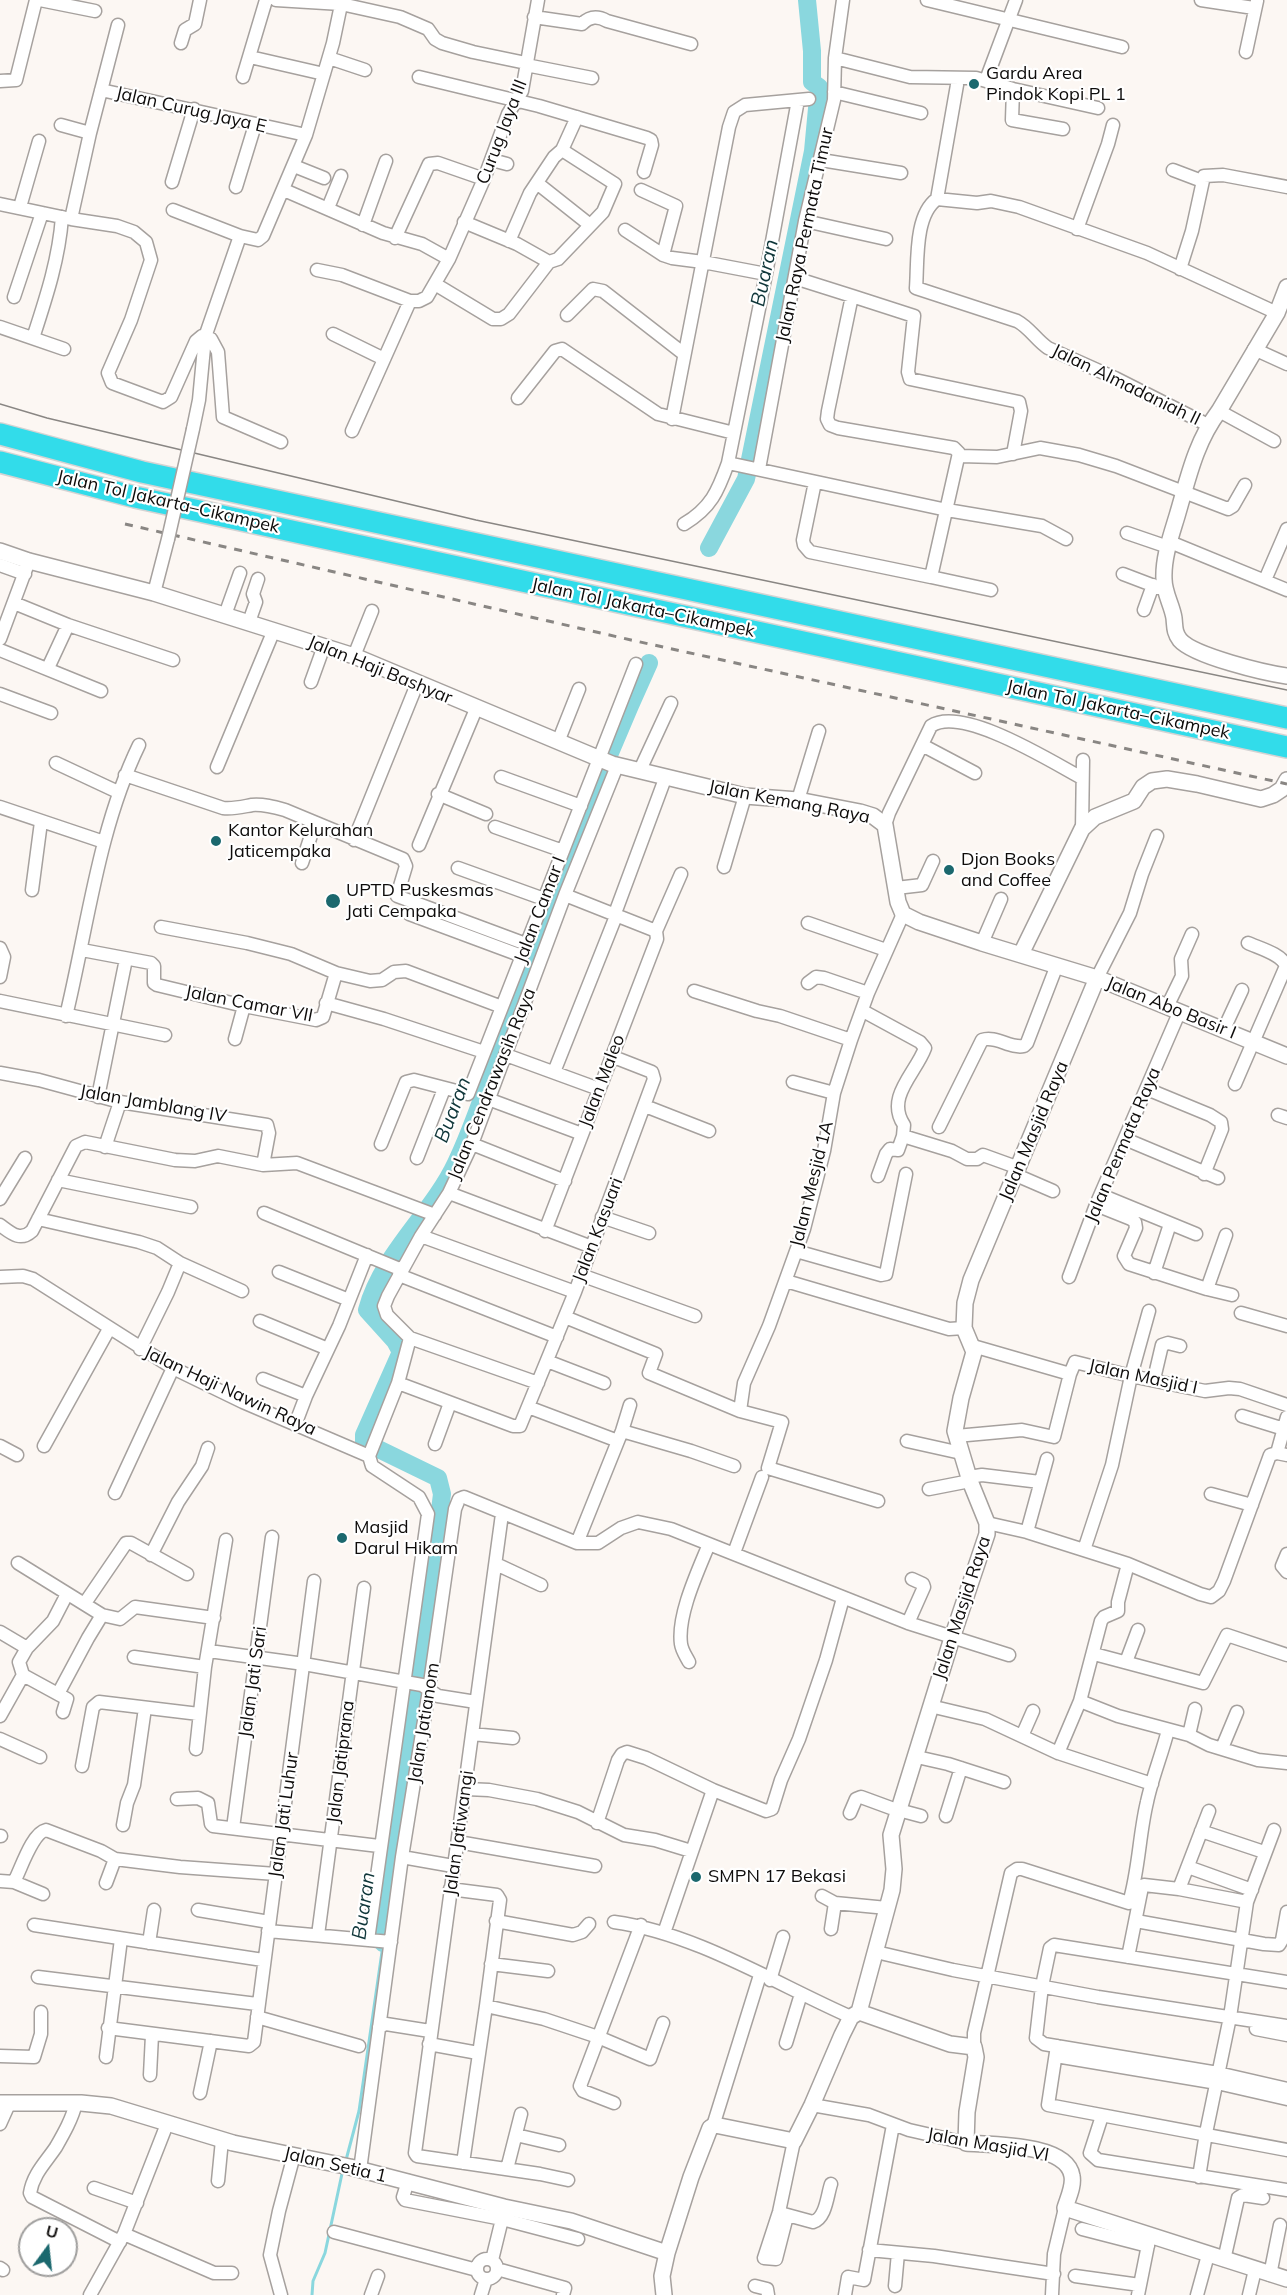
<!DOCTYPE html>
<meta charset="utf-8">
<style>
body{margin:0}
#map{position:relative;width:1287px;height:2295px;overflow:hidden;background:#fcf7f3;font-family:Mulish,sans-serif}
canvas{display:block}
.north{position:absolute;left:18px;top:2217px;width:60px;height:60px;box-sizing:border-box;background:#fff;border:2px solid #9f9e9d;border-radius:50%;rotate:15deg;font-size:16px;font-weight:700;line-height:24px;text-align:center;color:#0e0c0b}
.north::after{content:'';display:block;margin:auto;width:21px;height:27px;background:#1b686e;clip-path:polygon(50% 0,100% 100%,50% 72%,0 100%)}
</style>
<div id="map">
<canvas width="1287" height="2295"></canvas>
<div class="north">U</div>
</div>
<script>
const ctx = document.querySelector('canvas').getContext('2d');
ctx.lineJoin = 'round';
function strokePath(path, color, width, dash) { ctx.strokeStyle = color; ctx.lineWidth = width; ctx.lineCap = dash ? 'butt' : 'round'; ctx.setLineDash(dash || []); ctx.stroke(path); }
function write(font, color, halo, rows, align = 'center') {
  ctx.font = font + ' Mulish,sans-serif'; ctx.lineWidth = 4.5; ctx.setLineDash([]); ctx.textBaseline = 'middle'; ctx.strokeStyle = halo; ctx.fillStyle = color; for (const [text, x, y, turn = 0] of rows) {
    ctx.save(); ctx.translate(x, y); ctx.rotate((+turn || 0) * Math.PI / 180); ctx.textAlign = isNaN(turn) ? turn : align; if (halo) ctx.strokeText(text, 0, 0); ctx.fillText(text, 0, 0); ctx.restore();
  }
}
strokePath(new Path2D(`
 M346 2160 359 2111 383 1945
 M312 2295 313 2281 325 2253 343 2169`), '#8ad7de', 3);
strokePath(new Path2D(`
 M709 548 746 479 813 151 819 87 812 82V51L807 0
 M440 1510 442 1494 438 1478 364 1442V1435L401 1352 395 1341 367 1310C382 1254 432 1214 456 1163 473 1128 485 1089 499 1053 526 984 548 913 574 844 597 783 622 722 649 663
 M383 1943 439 1518`), '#8ad7de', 18);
const minor = new Path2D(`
 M40 0 95 11
 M276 0 341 4 400 17 428 29 435 39 442 43 473 52 526 63
 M927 0 1122 47
 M1201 0 1254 8
 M534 17 582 24C590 16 598 16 607 21L691 44
 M181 43 185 30 195 24 200 0
 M1246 52 1257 1
 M250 57 324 74
 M329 58 365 70
 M835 58 910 77 976 78 1013 89 1098 108
 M526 65 592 78
 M243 77 266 0
 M419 77 539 106 647 138 651 140 652 145 644 172
 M986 80 1016 0
 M0 81 16 80 36 0
 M1013 89 1012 120 1063 129
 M101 90 306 135
 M834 92 921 113
 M798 100 766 274 728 463 947 510 1042 526 1066 539
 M61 125 90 133
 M492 160 507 164
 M821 160 901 173
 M294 166 324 178
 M1173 170 1202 181
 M172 182 194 109
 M537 183 590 225
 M236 187 255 125
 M284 190 383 233 422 244 449 259
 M641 190 676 206 663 255
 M937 199 957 85
 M0 204 71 219 117 226 134 232 146 242 151 260 131 320 108 373 112 383 163 402 171 397 196 341 202 336 205 337
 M20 207 39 141
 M328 208 341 176
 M173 210 240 236 258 240 263 236 306 135 333 43 342 0
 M71 219 90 133 118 25
 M805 221 886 239
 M464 222 517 244 549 262 558 259 603 212 615 184 562 150
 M363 225 386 161
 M1077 229 1108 144 1113 125
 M625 230 663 255 672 258 703 262 766 274
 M395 238 429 164 438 163 484 179
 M509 241 530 193 554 157 562 150 577 117
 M1180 269 1192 231 1204 176 1223 175 1287 187
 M317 270 342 275 410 301H419L427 297 449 259 484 179 508 114 522 91 538 0
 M795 278 852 296
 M435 284 493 319H501L509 314 549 262
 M14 297 42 213
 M567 315 593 289 603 291 684 354
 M0 327 64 349
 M333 334 384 359
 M205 337 211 339 218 352 223 417 281 442
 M33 338C46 298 59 259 62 217
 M1254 349 1287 364
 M518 398 555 351 562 349 658 414 734 433
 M1219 411 1274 441
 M672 419 729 127 734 112 745 105 809 99
 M1208 425 1115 378 1048 348C1036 340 1030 328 1017 321L916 288C918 263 914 215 937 199L977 203 991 201 1019 207 1147 253 1277 313
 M193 429 199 400 205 337 240 236
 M352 431 410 301
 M960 456 997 457 1040 448 1079 455 1116 466 1228 509 1233 506 1245 485
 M759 469 805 221 834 100 835 58 843 0
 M815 482 803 540 804 545 810 552 931 577 959 453 954 448 838 428 830 425 827 419 828 411 852 296 914 316 908 372 910 379 1019 402 1021 411 1013 454
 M684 524C711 508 718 491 728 463
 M1127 533 1168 547
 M1170 542 1287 590
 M0 565 25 574
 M1123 574 1165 590
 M931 577 991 590
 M1265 580 1287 529
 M154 593 168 539
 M14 603 68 625 173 660
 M1144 610 1153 585
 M225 615 240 573
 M249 622 256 602 253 594 258 579
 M0 639 29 561
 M0 650 101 691
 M354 656 372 611
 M48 668 68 625
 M311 682 324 646
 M0 694 51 713
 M558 742 579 689
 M922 745 975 773
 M56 763 118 792
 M217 767 274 630
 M640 770 671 703
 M125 775 223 808C234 809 241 807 252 805 263 804 274 807 285 810L403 859 406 866 397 896 526 944
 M501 777 581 806
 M438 794 486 814
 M798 800 819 731
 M0 807 104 842
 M885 825 889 813 931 726C962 705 1052 762 1082 778
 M495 827 563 851
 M1082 829 1083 760
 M354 840 417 684
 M419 845 476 709
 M302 863 315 823
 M724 867 745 796
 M458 868 544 899
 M896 888 922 885 933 861
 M32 890 41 822
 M565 895 656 931
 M617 908 666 776
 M409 914 522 956
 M808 923 886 950
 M161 927 247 943 291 954 336 973 370 981 382 980 394 972 406 971 502 1007
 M656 931 681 874
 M982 943 1001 899
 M0 948 4 957 0 977
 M82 950 151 963 154 966V983L157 985 244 1006 316 1020 323 1017 336 973
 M1097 978 1130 913 1142 874 1157 836
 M808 983 816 977 824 978 868 993
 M694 991 757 1011 780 1016 851 1040
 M0 1001 165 1035
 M326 1003 384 1019 484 1052
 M1167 1007 1182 976 1181 959 1192 934
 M863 1011 920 1042 925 1048C916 1073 885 1097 904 1125L903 1136 898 1150 890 1149 886 1154 878 1176
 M66 1016C88 925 98 830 139 745
 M1224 1029 1242 990
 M235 1039 244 1006
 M506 1055 599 1089
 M554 1072 616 916
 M0 1073 39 1080 120 1102 267 1125 269 1133 263 1165
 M793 1082 834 1093
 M1235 1084 1286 966C1282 954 1259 948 1248 943
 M1147 1089 1210 1115 1221 1122 1222 1129 1204 1174
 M98 1097 126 959
 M488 1099 582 1134
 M645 1106 709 1131
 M1278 1115 1287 1118
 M939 1127 982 1040C996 1035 1010 1049 1024 1046L1027 1043 1057 965
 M903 1136 952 1151 967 1159H977L983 1155 1019 1168
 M1125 1139 1218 1178
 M381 1144 406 1082 414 1080 468 1094 636 664
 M472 1144 565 1181
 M105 1147 120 1102
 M417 1158 444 1089
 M1016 1175 1053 1191
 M58 1180 191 1207
 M449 1193 592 1247
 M1101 1195 1196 1234
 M0 1199 25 1158
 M1096 1205 1131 1219 1135 1222 1136 1228 1124 1256 1129 1264 1207 1289 1232 1295
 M264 1213 402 1270
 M602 1217 649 1233
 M38 1219 139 1242 157 1248 180 1263 242 1291
 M0 1225C11 1233 20 1242 32 1231L76 1146 85 1142 175 1160 195 1161 218 1156 263 1165 297 1163 435 1215
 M545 1231 657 939 656 931
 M421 1236 575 1292
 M796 1251 881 1275 886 1274 906 1174
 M279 1272 349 1300
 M1154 1273 1170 1224
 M399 1275 557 1337
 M581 1275 695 1316
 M0 1277 23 1276 33 1279 173 1368 243 1402 369 1456
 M1069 1277 1096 1205 1179 1013
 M786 1281 949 1329 964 1328
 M1207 1289 1226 1235
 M1241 1313 1287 1326
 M565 1317 656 1354 649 1373 740 1411 782 1422 768 1468 878 1501
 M260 1321 328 1349
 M973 1346 1070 1374
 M140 1349 168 1292 180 1263
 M547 1361 604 1383
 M263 1379 306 1396
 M1154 1379 1162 1345 1168 1343 1180 1346
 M398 1383 513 1426H520L575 1292 654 1079 652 1072 611 1056
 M538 1383 410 1338 387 1315 384 1306 388 1296 421 1236 449 1193 472 1144 565 895 617 766
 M528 1407 618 1441
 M740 1411 744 1383 769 1326 804 1229 824 1151 834 1093 851 1040 868 993 903 914
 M1242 1416 1284 1429
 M295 1425 306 1396 339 1326 367 1255
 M622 1431 691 1451 734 1466
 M956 1436 1022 1430 1054 1437 1070 1374 1075 1362 1131 1376 1205 1391 1229 1388 1240 1389 1287 1405
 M907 1441 961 1453
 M435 1444 450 1403
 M0 1446 17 1455
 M44 1446 109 1329
 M1277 1453 1287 1417
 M369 1456 398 1383 410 1338
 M969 1477 982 1475 1040 1482
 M929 1489 970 1481
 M115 1493 173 1368
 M1211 1494 1252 1505
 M502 1514 415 2153 417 2156 540 2174 568 2180
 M987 1523 1027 1532 1128 1564 1200 1594 1211 1597 1219 1591 1224 1581 1270 1455 1277 1453 1287 1455
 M1027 1532 1047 1459
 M577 1543 622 1431 630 1405
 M1084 1550 1112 1465 1131 1376 1149 1311
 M734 1553 762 1477
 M1287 1554 1282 1566 1287 1572
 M151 1555 178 1502 202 1466 208 1448
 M18 1563 102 1615 120 1619 135 1607 214 1618
 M496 1564 541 1585
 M85 1603 126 1543H131L187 1574
 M908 1623 924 1587 923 1584 912 1579
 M0 1632 27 1648
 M209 1651 304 1664 422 1685 438 1696 476 1702
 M1094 1654 1203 1683 1227 1635 1287 1655
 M134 1657 205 1667
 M689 1662C686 1656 682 1651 681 1644 677 1615 698 1571 709 1544
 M1126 1662 1138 1630
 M58 1694 88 1638 102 1615
 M1080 1701 1118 1716 1189 1735 1209 1745 1258 1760 1287 1763
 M930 1706 985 1719 1058 1753 1152 1784
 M63 1712 67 1699 23 1675 19 1662 27 1648 53 1621 67 1594
 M0 1716 23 1675
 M472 1734 513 1738
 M1189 1735 1195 1709
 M1022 1736 1033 1711
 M0 1739 40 1757
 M1222 1748 1237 1712
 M196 1749 205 1667 226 1540
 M1058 1753 1080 1701 1101 1621 1104 1617 1118 1611V1602L1128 1564
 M917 1757 948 1764 1004 1782
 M82 1766 93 1707 99 1702 199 1714
 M466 1789 489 1790 537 1799 578 1812 624 1835 655 1840 691 1851
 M177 1799 198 1798 208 1803 211 1824 213 1826 379 1846
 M850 1813 856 1799 861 1797 891 1808 921 1816
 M946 1816 961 1768
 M597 1823 618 1760 622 1754 627 1752 646 1758 713 1790 766 1811 772 1809 781 1780 799 1739 826 1660 843 1598
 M123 1825 127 1803 134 1785 145 1708
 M233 1828 272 1537
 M1201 1831 1264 1852
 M0 1836H1
 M458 1842 595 1866
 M402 1857 453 1866
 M1188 1867 1252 1890
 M0 1881 14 1882C21 1869 32 1833 46 1830L101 1851 115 1859 180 1867 276 1874
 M14 1882 43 1894
 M106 1883 115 1859
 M450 1889 497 1895 500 1900 486 2006 463 2163
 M1179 1889 1209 1811
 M822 1896 835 1903 887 1908
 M198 1910 269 1922
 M496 1921 573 1935 582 1932 589 1924
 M1136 1921 1264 1944 1279 1945 1282 1940 1287 1912
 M614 1922C695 1933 776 1984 851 2017
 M34 1925 263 1960
 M831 1929 835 1903
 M268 1931 391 1942
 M664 1933 713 1790
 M318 1935 364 1588
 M368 1940 428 1514 419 1497 372 1466 369 1456
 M149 1943 154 1910
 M876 1952 953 1970 1098 1997 1287 2026
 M1128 1957 1142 1887 1144 1885 1179 1889 1247 1902
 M491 1964 548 1971
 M38 1977 257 2004
 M770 1980 783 1937
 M1287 1982 1054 1945 1050 1948 1042 1986 1036 2038 1044 2044 1218 2073 1287 2089
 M486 2006 544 2019 598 2037 650 2059 663 2023
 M257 2017 359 2046
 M379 2027 386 2024 430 2031
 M108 2028 249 2046 254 2042 314 1581
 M1256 2029 1287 2035
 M786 2043 801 1994
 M429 2044 478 2053
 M1057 2046 1048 2105 1287 2150
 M974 2047V2033L1011 1873 1017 1869H1022L1129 1903C1139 1870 1139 1835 1147 1802 1152 1778 1162 1754 1168 1730
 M0 2056 34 2057 41 2034V2012
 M1056 2056 1217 2083 1287 2099
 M106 2057 121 1939
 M150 2075 152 2035
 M200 2093 211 2041
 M76 2103C72 2119 64 2133 56 2147 46 2162 33 2174 30 2193L32 2197 120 2242
 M614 2103 583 2091 580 2086 641 1925
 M812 2105 869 2115 909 2130 966 2143
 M1102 2116 1090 2153 1098 2160 1287 2190
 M0 2124 9 2104
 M713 2126 760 1975
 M516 2135 559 2145
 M507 2169 521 2114
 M360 2170 402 1857 429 1690 455 1509 459 1499 464 1497 577 1543H598L621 1528 638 1522 671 1529 908 1623 1009 1655
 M1199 2177 1206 2133 1230 2017 1247 1902 1274 1830
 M218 2181 222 2140
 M408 2181 403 2197 405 2200 502 2219 578 2239
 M94 2188 137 2203
 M780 2213 813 2222C826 2218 827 2196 831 2184
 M787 2216 776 2259 764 2258 779 2212 794 2141
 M1082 2229 1148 2246
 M334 2232 477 2270
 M124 2234 214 2273H232
 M869 2250 934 2256 1054 2274
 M477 2269a10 10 0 1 1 20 0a10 10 0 1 1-20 0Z
 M492 2260 504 2211
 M1224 2260 1238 2198 1243 2195 1263 2198
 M0 2268 3 2270
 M497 2269 565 2288 563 2295
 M1270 2275 1280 2225
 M1075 2276 1140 2285
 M755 2286 767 2289 768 2295
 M895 2286 898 2253
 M90 2295 124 2234 167 2124
 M281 2295 270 2255 279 2211 294 2155
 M371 2295 378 2276
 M481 2295 486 2279
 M845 2295 848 2277 864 2280 893 2125
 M1052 2295 1054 2254 1065 2208
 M1138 2295 1149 2240
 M1197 2295 1208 2255
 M1249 2295 1255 2270`);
const tertiary = new Path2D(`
 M1287 287 1277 313 1219 411C1195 443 1188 479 1177 516 1171 536 1163 558 1164 579 1164 593 1172 605 1174 618 1175 627 1174 632 1180 640 1194 656 1265 673 1287 676
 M0 551 29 561 154 593 354 656 612 764 745 796 798 800 860 812 873 816 885 825 898 902 903 914 919 922 982 943 1097 978 1287 1056
 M1021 954 1082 829 1095 817 1134 801 1143 787 1152 781 1167 779 1197 784 1261 799 1273 795 1282 789 1287 780
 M859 2012 950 2044 974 2047 976 2057 967 2112 966 2143C991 2145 1067 2143 1072 2176 1074 2186 1068 2198 1065 2208L1287 2279
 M0 2103H81L111 2106 233 2143 350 2167 504 2207 571 2221 667 2253
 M664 2295 662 2276 667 2253 691 2177 710 2128 715 2125 794 2141 812 2105 842 2035 851 2017 859 2012 892 1890 894 1869 891 1835 952 1638 987 1534V1523L970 1481 955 1431 961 1398 974 1352 964 1328 965 1303 971 1280 1097 978`);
const motorway = new Path2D(`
 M0 434 142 472 1287 718
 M0 462 135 497 1287 747`);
strokePath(minor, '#a6a19e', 15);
strokePath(tertiary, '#a6a19e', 18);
strokePath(motorway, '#d4d3d3', 24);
strokePath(minor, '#fff', 12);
strokePath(tertiary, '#fff', 15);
strokePath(motorway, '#32dcea', 21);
strokePath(new Path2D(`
 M0 404 47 418 476 520 1287 690`), '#898683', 1.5);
strokePath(new Path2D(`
 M125 524 631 640 1287 784`), '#898683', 3, [8, 8]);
const minorBridge = new Path2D(`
 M168 539 193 429`);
strokePath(minorBridge, '#a6a19e', 15, []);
strokePath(minorBridge, '#fff', 12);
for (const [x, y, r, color] of [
 [974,84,6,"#1b686e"],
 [216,841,6,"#1b686e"],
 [949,870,6,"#1b686e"],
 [333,901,8,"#1b686e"],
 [342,1538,6,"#1b686e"],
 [696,1877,6,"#1b686e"]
]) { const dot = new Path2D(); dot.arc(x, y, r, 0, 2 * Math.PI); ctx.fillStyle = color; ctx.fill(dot); strokePath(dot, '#fff', 2); }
write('18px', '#0e0c0b', '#fff', [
 ["Gardu Area",986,74],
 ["Pindok Kopi PL 1",986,95],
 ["Kantor Kelurahan",228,831],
 ["Jaticempaka",228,852],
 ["Djon Books",961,860],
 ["and Coffee",961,881],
 ["UPTD Puskesmas",346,891],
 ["Jati Cempaka",346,912],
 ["Masjid",354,1528],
 ["Darul Hikam",354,1549],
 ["SMPN 17 Bekasi",708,1877]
], 'left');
write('18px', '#0e0c0b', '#fff', [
 ["Jalan Curug Jaya E",191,110,13],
 ["Curug Jaya III",502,132,-69],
 ["Jalan Raya Permata Timur",805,235,-78],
 ["Jalan Almadaniah II",1126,385,26],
 ["Jalan Tol Jakarta–Cikampek",168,502,13],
 ["Jalan Tol Jakarta–Cikampek",643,608,12],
 ["Jalan Haji Bashyar",380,670,22],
 ["Jalan Tol Jakarta–Cikampek",1118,710,12],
 ["Jalan Kemang Raya",789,802,11],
 ["Jalan Camar I",540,910,-69],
 ["Jalan Camar VII",249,1004,11],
 ["Jalan Abo Basir I",1171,1008,22],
 ["Jalan Maleo",602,1081,-69],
 ["Jalan Cendrawasih Raya",492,1084,-68],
 ["Jalan Jamblang IV",153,1104,10],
 ["Jalan Masjid Raya",1034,1131,-67],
 ["Jalan Permata Raya",1123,1145,-67],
 ["Jalan Mesjid 1A",812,1184,-76],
 ["Jalan Kasuari",598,1230,-69],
 ["Jalan Masjid I",1143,1377,12],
 ["Jalan Haji Nawin Raya",230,1391,25],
 ["Jalan Masjid Raya",962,1608,-72],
 ["Jalan Jati Sari",253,1682,-82],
 ["Jalan Jatianom",424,1723,-81],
 ["Jalan Jatiprana",341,1762,-83],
 ["Jalan Jati Luhur",284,1815,-82],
 ["Jalan Jatiwangi",459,1833,-82],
 ["Jalan Masjid VI",988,2145,10],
 ["Jalan Setia 1",335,2165,13]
]);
write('italic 20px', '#0f3639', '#fff', [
 ["Buaran",765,273,-78],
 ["Buaran",453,1110,-69],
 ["Buaran",364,1906,-82]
]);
</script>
